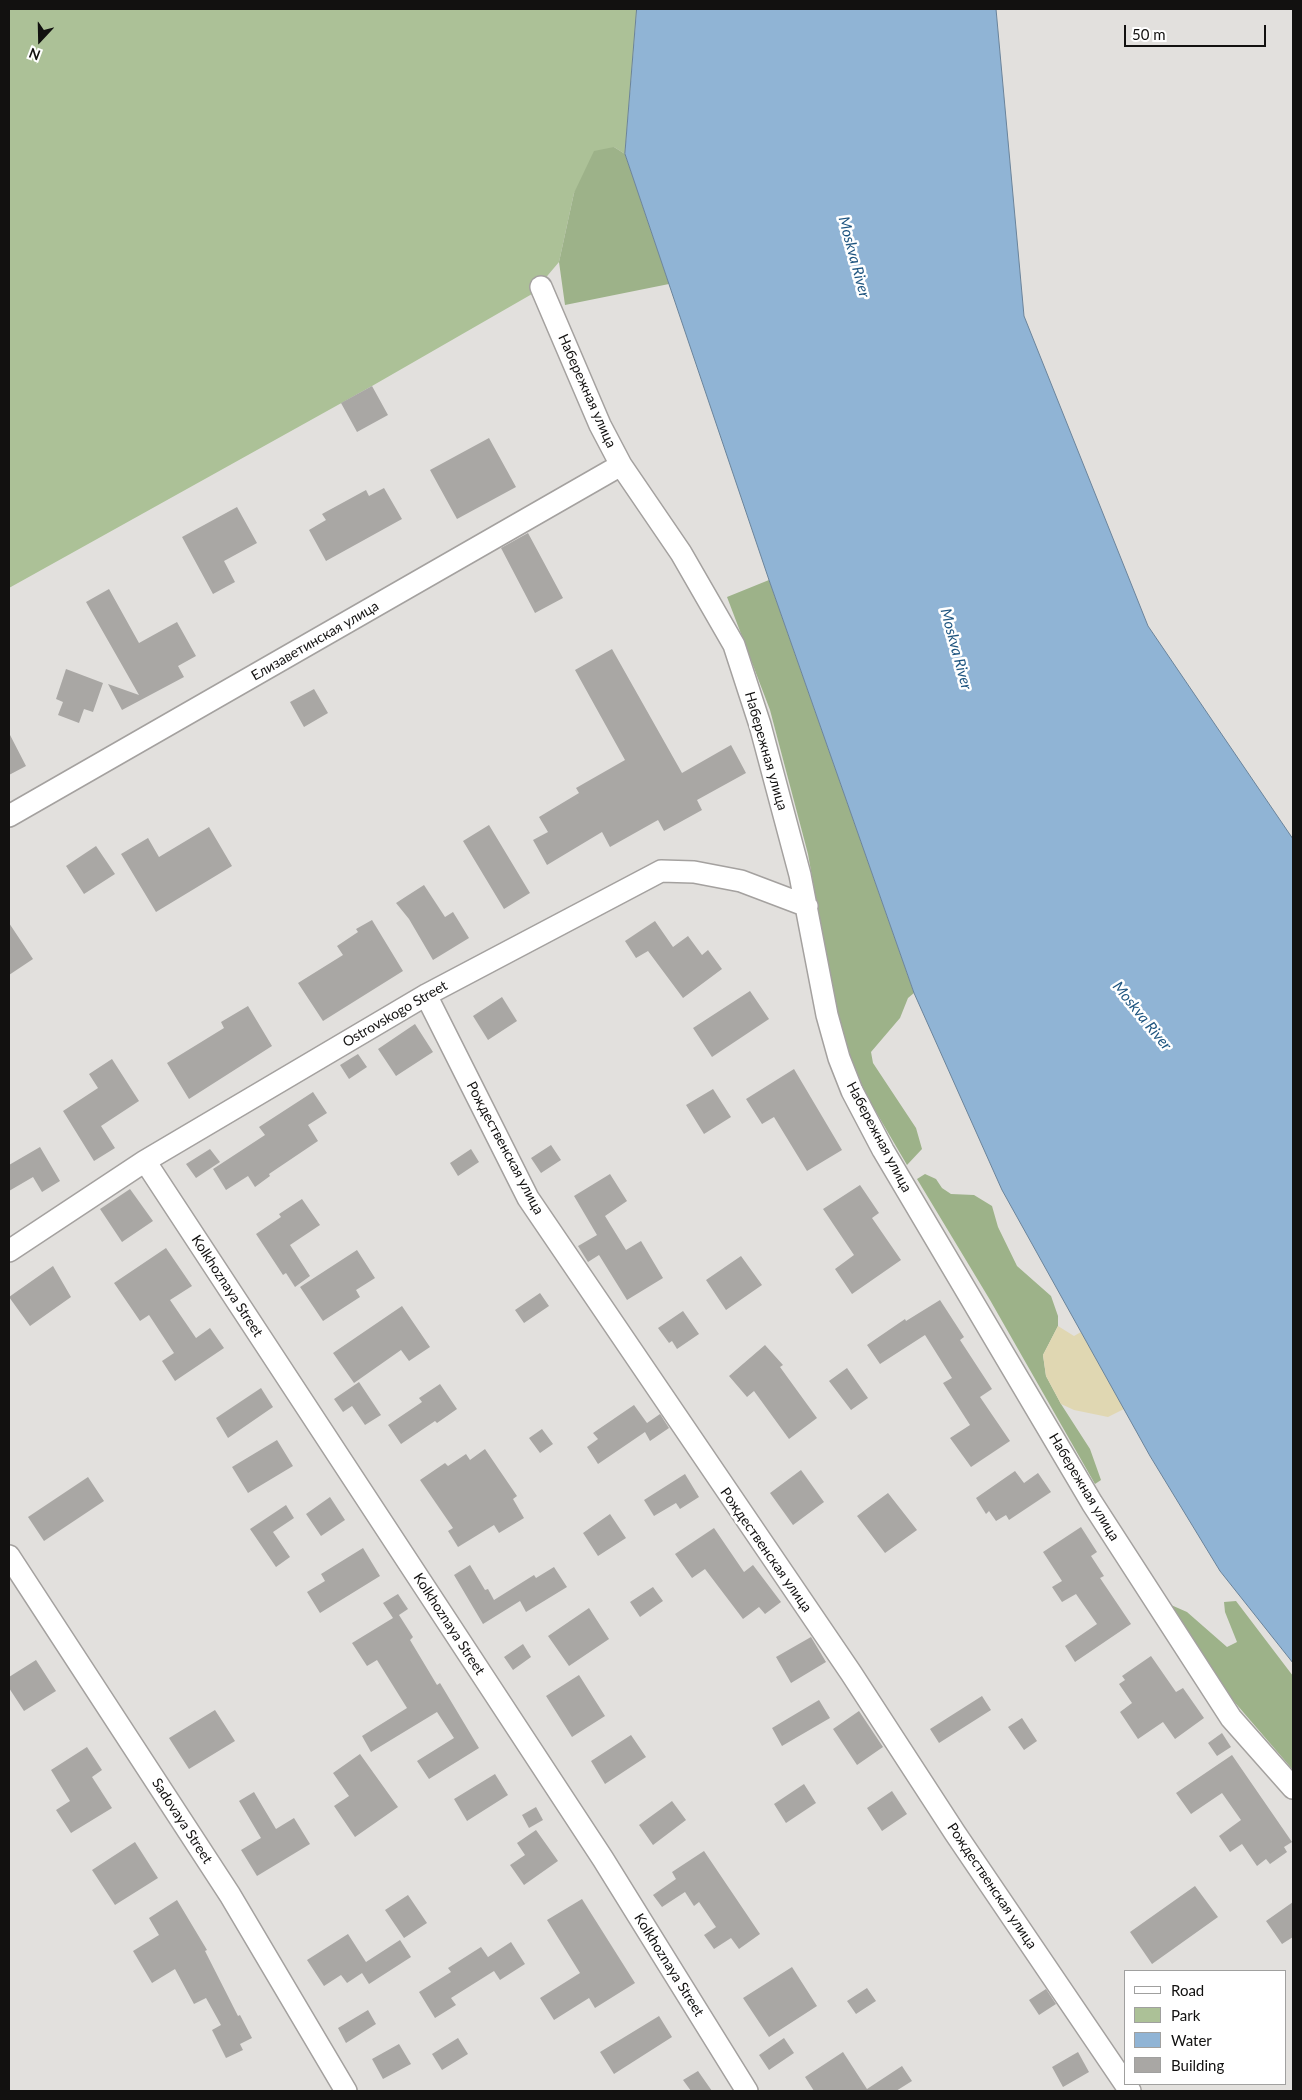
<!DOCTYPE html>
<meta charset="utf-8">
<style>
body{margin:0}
#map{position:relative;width:1302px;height:2100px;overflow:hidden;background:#e2e0dd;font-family:Lato,sans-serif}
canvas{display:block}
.frame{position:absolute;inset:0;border:10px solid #121110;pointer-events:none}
.legend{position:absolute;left:1124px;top:1970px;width:162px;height:115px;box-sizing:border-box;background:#fff;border:1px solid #a0a09f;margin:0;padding:6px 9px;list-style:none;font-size:15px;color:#121110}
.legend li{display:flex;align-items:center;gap:10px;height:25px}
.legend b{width:25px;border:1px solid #a0a09f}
.north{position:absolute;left:15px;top:15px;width:50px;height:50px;-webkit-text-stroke:4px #fff;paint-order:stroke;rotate:201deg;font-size:14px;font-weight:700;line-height:20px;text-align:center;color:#121110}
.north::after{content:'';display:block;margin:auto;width:18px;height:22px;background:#121110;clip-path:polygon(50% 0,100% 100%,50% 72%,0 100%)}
.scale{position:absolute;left:1124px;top:25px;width:142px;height:22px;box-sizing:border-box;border:2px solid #121110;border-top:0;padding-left:6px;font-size:15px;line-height:18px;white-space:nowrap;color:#121110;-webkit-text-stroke:4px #fff;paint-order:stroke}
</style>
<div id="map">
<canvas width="1302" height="2100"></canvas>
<div class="frame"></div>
<ul class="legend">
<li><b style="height:6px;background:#fff"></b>Road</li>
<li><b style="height:14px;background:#acc197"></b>Park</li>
<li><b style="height:14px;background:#90b4d5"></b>Water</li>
<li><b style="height:14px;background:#a9a7a4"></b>Building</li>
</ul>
<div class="north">N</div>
<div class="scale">50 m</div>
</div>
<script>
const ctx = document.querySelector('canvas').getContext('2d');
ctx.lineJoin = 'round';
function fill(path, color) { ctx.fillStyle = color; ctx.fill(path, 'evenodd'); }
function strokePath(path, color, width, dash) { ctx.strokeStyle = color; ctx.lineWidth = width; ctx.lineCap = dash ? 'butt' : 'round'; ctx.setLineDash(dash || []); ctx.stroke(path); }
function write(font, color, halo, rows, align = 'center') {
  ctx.font = font + ' Lato,sans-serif'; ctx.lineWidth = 5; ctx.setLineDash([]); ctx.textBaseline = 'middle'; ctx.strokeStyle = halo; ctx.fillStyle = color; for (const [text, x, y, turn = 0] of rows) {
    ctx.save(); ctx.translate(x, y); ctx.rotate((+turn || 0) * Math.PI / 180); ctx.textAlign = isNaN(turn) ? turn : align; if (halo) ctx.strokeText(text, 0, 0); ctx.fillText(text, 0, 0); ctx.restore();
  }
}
fill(new Path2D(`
 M9 9H637L625 154 614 147 574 193 559 262 532 294 372 386 9 588Z`), '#acc197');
fill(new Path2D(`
 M614 147 625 154 669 284 565 305 559 262 574 193 594 151Z
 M769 580 914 993 908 998 900 1018 871 1052 873 1063 916 1128 922 1149 907 1165 855 1076 836 1013 808 854 770 710 727 597Z
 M925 1174 936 1179 942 1188 951 1194 974 1195 992 1206 998 1227 1017 1266 1051 1296 1058 1316V1326L1043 1355 1046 1376 1061 1404 1090 1449 1101 1480 1095 1484 990 1300 917 1179Z
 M1236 1601 1293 1676V1770L1219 1684 1171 1605 1187 1612 1227 1647 1237 1642 1225 1612 1224 1602Z`), '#9db289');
fill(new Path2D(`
 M1058 1326 1074 1336 1081 1332 1124 1409 1108 1417 1074 1410 1061 1404 1046 1376 1043 1355Z`), '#e0d7b2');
const water = new Path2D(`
 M637 9H996L1024 316 1148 626 1293 839V1663L1220 1571 1150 1456 1002 1190 914 993 769 580 625 154Z`);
fill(water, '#90b4d5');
strokePath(water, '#6a839a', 1);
fill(new Path2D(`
 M372 386 388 415 357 432 341 403Z
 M489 438 516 487 457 519 430 470Z
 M384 488 402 519 326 561 309 530 326 520 322 514 366 490 369 496Z
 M237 507 257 543 224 561 235 582 213 594 182 537Z
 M528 533 563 598 535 613 501 548Z
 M109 589 139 643 177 622 196 656 178 666 184 677 122 710 108 684 139 695 86 602Z
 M612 649 682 773 731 745 746 773 697 800 702 810 664 831 658 820 610 847 602 832 547 865 533 840 548 832 539 817 579 793 576 788 625 760 575 670Z
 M66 669 103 683 93 712 84 709 79 723 58 715 63 702 56 699Z
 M314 689 328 713 304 727 290 702Z
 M9 733 26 766 9 775Z
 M489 825 530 893 504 909 463 841Z
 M209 827 232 866 156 912 121 854 148 838 159 857Z
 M96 846 115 874 84 894 66 866Z
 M424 885 445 917 453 912 469 938 433 960 409 919 396 903Z
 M372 920 403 971 323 1021 298 983 343 955 337 946 358 932 356 929Z
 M655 921 673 947 688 936 702 955 708 950 722 969 683 998 648 951 636 958 625 941Z
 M9 923 33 959 9 975Z
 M750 991 769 1019 712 1057 693 1028Z
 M502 997 517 1021 488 1040 473 1016Z
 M248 1006 272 1046 189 1099 167 1063 224 1028 221 1022Z
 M415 1024 433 1052 396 1076 378 1049Z
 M358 1054 367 1067 349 1079 340 1065Z
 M112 1059 139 1101 101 1126 115 1148 94 1161 63 1111 98 1088 89 1074Z
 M794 1069 842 1150 807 1171 774 1117 762 1124 746 1099Z
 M713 1089 731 1117 704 1134 686 1105Z
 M313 1092 327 1113 308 1125 318 1141 269 1174 270 1176 255 1187 248 1176 226 1190 213 1169 265 1135 259 1127Z
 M551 1145 561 1160 541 1173 531 1158Z
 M40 1147 60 1181 42 1192 33 1177 9 1191V1165Z
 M210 1149 220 1162 196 1178 186 1164Z
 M471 1149 479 1162 458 1176 450 1163Z
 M610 1174 627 1201 605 1216 626 1250 641 1241 663 1278 627 1300 599 1255 588 1262 578 1246 597 1235 574 1196Z
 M860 1185 879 1213 872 1218 901 1260 852 1294 835 1269 854 1255 823 1209Z
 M130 1189 153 1221 122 1242 100 1209Z
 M302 1199 320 1225 290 1245 310 1276 295 1287 286 1273 283 1275 256 1234 281 1217 279 1214Z
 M166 1248 192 1286 170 1300 196 1338 210 1328 224 1348 175 1381 162 1361 174 1353 149 1315 140 1321 114 1283Z
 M357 1250 375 1278 356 1290 360 1297 323 1321 300 1287Z
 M741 1256 762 1285 726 1310 706 1280Z
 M53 1266 71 1297 30 1326 9 1297Z
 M540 1293 549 1306 524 1323 515 1310Z
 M940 1300 964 1337 960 1340 992 1389 980 1397 1010 1441 971 1467 950 1438 970 1425 943 1383 952 1378 925 1335 880 1364 867 1345 905 1319 906 1321Z
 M402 1306 430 1347 409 1361 401 1350 354 1383 333 1353Z
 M683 1311 699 1334 677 1349 672 1341 669 1343 658 1328Z
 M765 1345 783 1365 780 1367 817 1418 789 1439 754 1391 747 1397 729 1376Z
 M847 1368 868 1398 851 1410 829 1381Z
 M359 1382 381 1415 365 1425 352 1406 343 1412 334 1399Z
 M440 1384 457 1409 437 1423 435 1421 401 1444 388 1425 422 1402 419 1398Z
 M261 1388 273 1407 228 1438 216 1418Z
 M634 1405 647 1423 660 1414 669 1428 650 1441 645 1432 598 1464 587 1447 598 1439 593 1433Z
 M542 1429 553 1444 540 1453 529 1438Z
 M277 1440 293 1466 248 1493 232 1467Z
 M485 1449 517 1496 513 1499 524 1518 499 1533 494 1525 458 1547 448 1531 453 1528 420 1480 445 1463 448 1466 466 1454 470 1460Z
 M801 1470 824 1502 793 1525 770 1493Z
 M1015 1471 1024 1483 1038 1473 1051 1492 1009 1520 1006 1515 996 1521 989 1511 986 1514 976 1498Z
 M685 1474 699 1497 680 1509 676 1503 654 1516 644 1500Z
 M88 1477 104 1501 44 1541 28 1517Z
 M888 1493 917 1530 885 1553 857 1516Z
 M330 1497 345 1520 321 1536 306 1514Z
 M286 1505 294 1518 273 1532 290 1557 276 1567 250 1529Z
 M610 1514 626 1538 598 1556 583 1533Z
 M1081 1527 1097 1552 1091 1556 1104 1576 1100 1578 1131 1624 1075 1662 1065 1646 1097 1624 1076 1594 1062 1602 1052 1587 1062 1581 1043 1552Z
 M714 1528 744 1572 753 1565 781 1602 765 1614 759 1607 743 1619 705 1569 692 1578 675 1554Z
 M363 1548 380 1576 320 1613 307 1592 325 1581 321 1574Z
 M470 1565 485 1590 488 1589 494 1600 534 1575 536 1578 554 1567 567 1587 526 1612 520 1601 483 1624 454 1575Z
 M653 1587 663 1601 640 1617 630 1602Z
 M398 1594 408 1609 399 1615 413 1637 410 1640 437 1685 440 1683 479 1748 429 1779 417 1761 454 1738 437 1712 371 1752 362 1736 407 1708 377 1660 367 1666 352 1643 393 1618 383 1603Z
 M589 1608 609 1639 569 1666 548 1636Z
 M811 1637 826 1662 791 1683 776 1657Z
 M523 1644 531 1657 513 1670 504 1657Z
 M1151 1656 1176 1692 1183 1688 1204 1718 1175 1739 1163 1722 1138 1739 1120 1712 1132 1703 1119 1684 1125 1680 1122 1676Z
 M36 1660 56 1691 24 1711 9 1688V1677Z
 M579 1675 605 1716 572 1737 546 1696Z
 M982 1696 991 1710 939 1743 930 1729Z
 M819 1700 830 1718 782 1746 772 1728Z
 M215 1710 235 1741 189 1769 169 1738Z
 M859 1711 883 1747 857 1765 833 1729Z
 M1022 1718 1037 1741 1024 1750 1008 1727Z
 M1222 1733 1231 1747 1217 1756 1208 1743Z
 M631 1735 646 1757 605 1784 591 1761Z
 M87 1747 102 1770 92 1777 112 1808 71 1833 56 1810 70 1801 51 1770Z
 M360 1754 398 1807 355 1837 334 1806 349 1796 333 1773Z
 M1232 1755 1292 1842 1284 1847 1287 1852 1270 1864 1266 1859 1257 1866 1242 1844 1230 1852 1219 1836 1241 1820 1222 1793 1191 1814 1176 1793Z
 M495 1774 508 1795 467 1821 454 1799Z
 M804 1784 816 1803 786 1823 774 1804Z
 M892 1791 907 1814 882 1831 867 1808Z
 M254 1792 276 1829 294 1818 310 1844 257 1876 241 1850 261 1838 239 1801Z
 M672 1801 686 1820 653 1845 639 1825Z
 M536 1807 543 1820 529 1828 522 1815Z
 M536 1830 558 1861 524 1885 510 1865 525 1855 517 1843Z
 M135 1842 158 1878 115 1905 92 1870Z
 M704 1851 760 1934 739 1949 731 1938 714 1949 704 1935 716 1927 699 1902 694 1906 685 1892 662 1907 653 1895 676 1879 672 1872Z
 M1195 1886 1218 1917 1152 1964 1130 1932Z
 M408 1895 427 1923 404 1938 385 1910Z
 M582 1899 635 1983 595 2008 589 1998 554 2020 540 1998 580 1973 547 1920Z
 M177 1900 207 1950 205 1951 238 2016 240 2015 252 2038 240 2044 243 2050 226 2058 212 2030 221 2025 206 1998 194 2004 175 1969 152 1983 133 1951 159 1935 149 1918Z
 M1293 1902V1937L1282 1944 1266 1921Z
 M348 1934 366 1962 400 1940 411 1957 369 1984 362 1973 347 1983 341 1975 324 1986 307 1960Z
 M511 1942 525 1964 500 1980 494 1971 451 1998 456 2005 435 2018 419 1992 451 1972 448 1968 481 1947 488 1957Z
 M792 1967 817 2006 769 2037 743 1998Z
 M867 1988 876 2001 856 2014 847 2001Z
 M1046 1989 1056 2004 1039 2015 1029 2000Z
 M368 2010 376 2024 346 2043 338 2028Z
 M659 2016 672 2037 614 2074 600 2052Z
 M458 2038 468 2054 442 2070 432 2054Z
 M784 2038 794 2053 769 2070 759 2055Z
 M399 2044 411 2064 383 2079 372 2059Z
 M843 2052 867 2089 902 2066 912 2081 896 2091H814L805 2077Z
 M1078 2052 1089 2072 1063 2087 1052 2067Z
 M698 2071 712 2091H691L683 2080Z`), '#a9a7a4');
const minor = new Path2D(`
 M541 287 600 425 621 465 681 553 734 645 760 725 800 875 827 1015 839 1058 852 1091 883 1150 1092 1503 1231 1718 1293 1788
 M9 816 621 465
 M426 995 528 1198 851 1673 955 1833 1130 2091
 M145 1161 603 1859 747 2091
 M9 1251 145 1161 426 995 661 871 694 872 741 881 807 906
 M9 1556 230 1895 346 2091`);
strokePath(minor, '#a4a19f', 24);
strokePath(minor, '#fff', 21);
write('14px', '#121110', '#fff', [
 ["Набережная улица",587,391,66],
 ["Елизаветинская улица",315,641,-30],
 ["Набережная улица",766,751,74],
 ["Ostrovskogo Street",395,1014,-30],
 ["Набережная улица",879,1137,62],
 ["Рождественская улица",505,1148,62],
 ["Kolkhoznaya Street",227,1286,57],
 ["Набережная улица",1084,1487,59],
 ["Рождественская улица",766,1550,55],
 ["Kolkhoznaya Street",449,1624,57],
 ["Sadovaya Street",182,1821,57],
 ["Рождественская улица",992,1886,56],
 ["Kolkhoznaya Street",669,1965,58]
]);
write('italic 15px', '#1d547f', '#fff', [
 ["Moskva River",854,257,75],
 ["Moskva River",956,649,75],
 ["Moskva River",1142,1016,51]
]);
</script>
